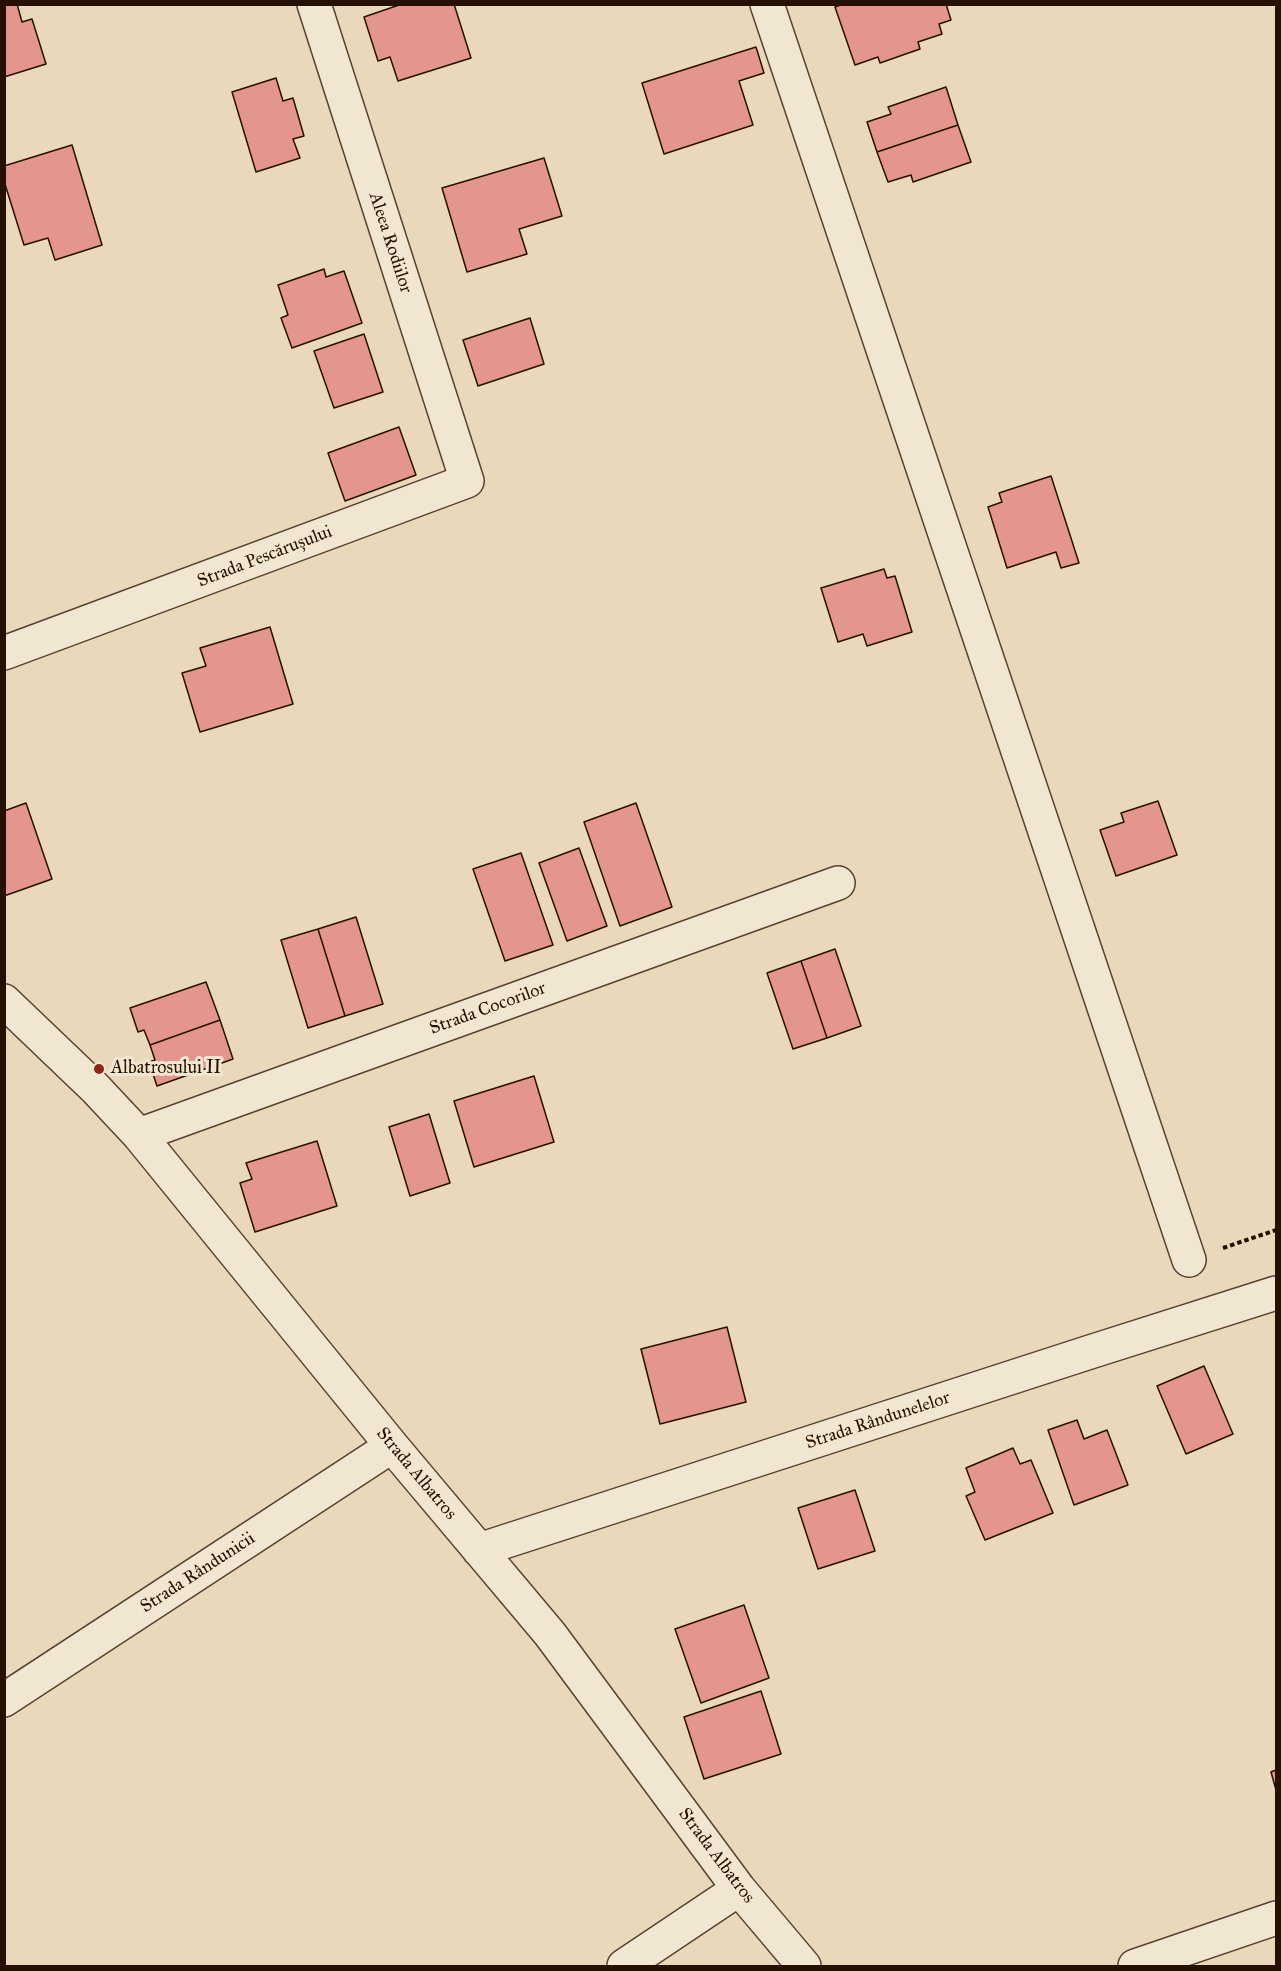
<!DOCTYPE html>
<meta charset="utf-8">
<style>
body{margin:0}
#map{position:relative;width:1281px;height:1971px;overflow:hidden;background:#e9d9ba;font-family:"IM FELL Great Primer",serif}
canvas{display:block}
.frame{position:absolute;inset:0;border:6px solid #261001;pointer-events:none}
</style>
<div id="map">
<canvas width="1281" height="1971"></canvas>
<div class="frame"></div>
</div>
<script>
const ctx = document.querySelector('canvas').getContext('2d');
ctx.lineJoin = 'round';
function fill(path, color) { ctx.fillStyle = color; ctx.fill(path, 'evenodd'); }
function strokePath(path, color, width, dash) { ctx.strokeStyle = color; ctx.lineWidth = width; ctx.lineCap = dash ? 'butt' : 'round'; ctx.setLineDash(dash || []); ctx.stroke(path); }
function write(font, color, halo, rows, align = 'center') {
  ctx.font = font + ' "IM FELL Great Primer",serif'; ctx.lineWidth = 6; ctx.setLineDash([]); ctx.textBaseline = 'middle'; ctx.strokeStyle = halo; ctx.fillStyle = color; for (const [text, x, y, turn = 0] of rows) {
    ctx.save(); ctx.translate(x, y); ctx.rotate((+turn || 0) * Math.PI / 180); ctx.textAlign = isNaN(turn) ? turn : align; if (halo) ctx.strokeText(text, 0, 0); ctx.fillText(text, 0, 0); ctx.restore();
  }
}
const building = new Path2D(`
 M4 4H17L22 22 32 19 46 64 4 77Z
 M402 4H454L471 58 398 81 390 57 378 61 364 17Z
 M843 4H946L951 20 939 24 942 34 918 42 920 49 880 63 878 57 855 65 835 7Z
 M756 47 764 73 739 81 753 125 664 154 642 83Z
 M276 78 283 101 293 98 304 136 293 139 300 158 256 172 232 92Z
 M946 87 958 125 877 152 867 122 891 114 888 107Z
 M958 125 971 162 913 182 911 175 888 182 877 152Z
 M72 145 102 245 55 260 48 238 24 245 4 181V166Z
 M544 158 562 216 519 229 527 254 467 272 442 188Z
 M324 269 326 277 344 271 362 323 292 348 281 318 288 315 278 285Z
 M530 318 544 364 478 386 463 340Z
 M364 334 383 392 334 408 314 351Z
 M399 427 416 475 345 501 328 453Z
 M1051 476 1079 563 1061 568 1056 552 1007 568 988 507 1002 502 999 493Z
 M884 569 887 578 895 576 912 632 867 646 863 634 838 642 821 588Z
 M270 627 293 704 200 732 182 673 206 666 200 648Z
 M1158 801 1177 855 1116 876 1100 830 1124 822 1121 813Z
 M26 803 52 879 4 896V811Z
 M636 803 672 907 620 926 584 822Z
 M579 848 607 926 567 941 539 863Z
 M521 853 553 945 505 961 473 869Z
 M356 917 383 1004 345 1016 318 929Z
 M318 929 345 1016 308 1028 281 940Z
 M835 949 861 1026 827 1038 801 961Z
 M801 961 827 1038 793 1049 767 973Z
 M206 982 220 1020 150 1045 144 1030 138 1032 130 1008Z
 M220 1020 233 1059 157 1086 149 1062 155 1060 150 1045Z
 M534 1076 554 1142 474 1167 454 1101Z
 M429 1114 450 1183 410 1196 389 1127Z
 M317 1141 337 1206 255 1232 240 1183 252 1179 246 1163Z
 M727 1327 746 1402 660 1424 641 1349Z
 M1204 1366 1233 1434 1186 1454 1157 1386Z
 M1077 1420 1084 1439 1107 1430 1128 1485 1074 1505 1048 1430Z
 M1013 1448 1020 1464 1031 1460 1053 1513 985 1540 966 1496 975 1492 966 1468Z
 M855 1490 875 1551 818 1569 798 1508Z
 M744 1605 769 1678 701 1703 675 1629Z
 M761 1691 781 1754 704 1779 684 1717Z
 M1276 1770V1790L1271 1772Z`);
fill(building, '#e5968c');
strokePath(building, '#261001', 1.5);
const minor = new Path2D(`
 M767 4 1189 1260
 M4 653 467 481 314 4
 M4 1001 95 1088 139 1135 392 1446 550 1634 739 1889 804 1966
 M139 1135 838 883
 M479 1550 1090 1352 1276 1293
 M4 1700 392 1446
 M624 1966 739 1889
 M1135 1966 1276 1918`);
strokePath(minor, '#57422f', 36);
strokePath(new Path2D(`
 M1223 1248 1276 1230`), '#261001', 4, [4.5, 3]);
strokePath(minor, '#f1e6d2', 33);
for (const [x, y, r, color] of [
 [99,1069,6,"#8f2418"]
]) { const dot = new Path2D(); dot.arc(x, y, r, 0, 2 * Math.PI); ctx.fillStyle = color; ctx.fill(dot); strokePath(dot, '#f1e6d2', 2); }
write('18px', '#261001', '#f1e6d2', [
 ["Aleea Rodiilor",390,243,72],
 ["Strada Pescărușului",265,557,-21],
 ["Strada Cocorilor",488,1009,-20],
 ["Strada Rândunelelor",878,1421,-18],
 ["Strada Albatros",416,1474,50],
 ["Strada Rândunicii",198,1573,-33],
 ["Strada Albatros",716,1856,53]
]);
write('18px', '#261001', '#f1e6d2', [
 ["Albatrosului II",111,1069]
], 'left');
</script>
